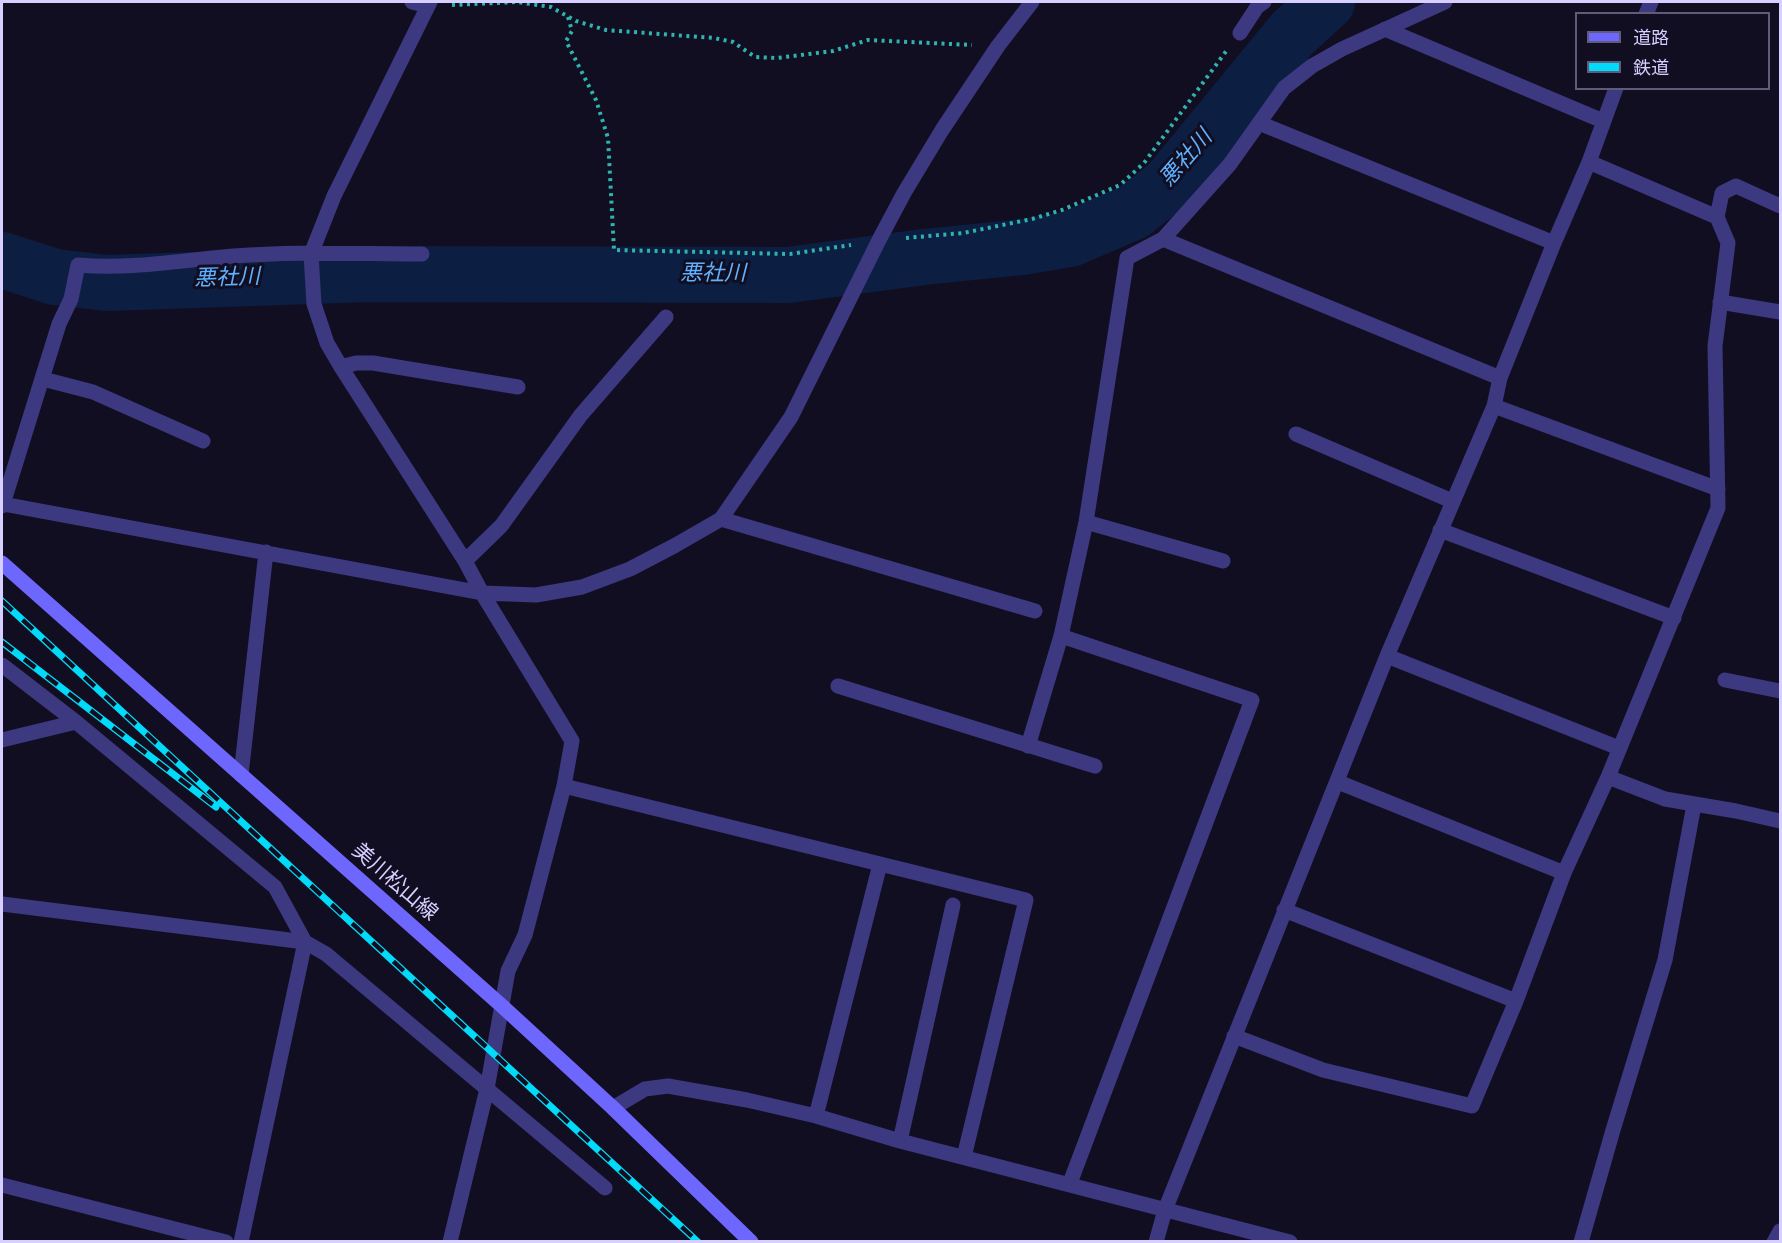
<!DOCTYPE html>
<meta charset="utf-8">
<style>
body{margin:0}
#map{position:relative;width:1782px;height:1243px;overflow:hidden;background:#120e22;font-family:Jost,"Noto Sans JP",sans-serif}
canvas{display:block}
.frame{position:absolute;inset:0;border:3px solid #d6cfff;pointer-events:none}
.legend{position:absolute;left:1575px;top:12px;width:195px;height:78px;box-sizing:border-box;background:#120e22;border:2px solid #605b7a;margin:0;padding:8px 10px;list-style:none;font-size:18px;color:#d6cfff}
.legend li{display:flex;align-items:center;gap:12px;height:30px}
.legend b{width:30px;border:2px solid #605b7a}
</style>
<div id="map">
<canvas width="1782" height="1243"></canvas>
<div class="frame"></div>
<ul class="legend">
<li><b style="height:8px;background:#6e67fe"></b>道路</li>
<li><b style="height:8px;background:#01dbf9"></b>鉄道</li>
</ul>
</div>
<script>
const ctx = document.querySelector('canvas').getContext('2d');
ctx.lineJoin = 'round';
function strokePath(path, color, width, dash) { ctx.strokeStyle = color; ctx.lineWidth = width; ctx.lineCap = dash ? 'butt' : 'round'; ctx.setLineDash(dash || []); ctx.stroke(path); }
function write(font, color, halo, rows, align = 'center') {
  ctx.font = font + ' Jost,"Noto Sans JP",sans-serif'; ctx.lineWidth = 6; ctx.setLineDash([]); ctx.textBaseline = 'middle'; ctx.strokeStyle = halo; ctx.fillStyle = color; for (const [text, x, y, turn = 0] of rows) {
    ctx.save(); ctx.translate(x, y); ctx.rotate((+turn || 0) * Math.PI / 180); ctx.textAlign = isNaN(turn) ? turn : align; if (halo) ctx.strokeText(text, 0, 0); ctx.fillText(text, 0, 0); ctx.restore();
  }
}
strokePath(new Path2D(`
 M2 260 55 277 107 283 368 274 788 275 924 257 1023 247 1070 239 1133 212 1169 184 1293 33 1327 2`), '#0c1f43', 56);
strokePath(new Path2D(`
 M452 5 517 2 551 7 576 21 606 30 714 38 733 42 755 57 777 58 833 51 868 40 972 45
 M568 17 572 31 566 41 596 100 608 138 614 250 790 254 851 245
 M906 238 963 233 1032 219 1062 210 1120 185 1144 163 1227 50`), '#2fb3ae', 4, [3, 4.5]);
strokePath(new Path2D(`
 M412 2 428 6
 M430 2 334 196 311 254 314 304 327 343 341 367 465 561 482 593 572 741 564 786 525 935 508 971 487 1089 450 1242
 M1646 14 1651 2
 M1385 29 1603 121
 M1240 33 1257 7 1264 2
 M1259 123 1554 243
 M1589 162 1717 217
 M1163 239 1500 378
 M1720 302 1780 312
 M341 367 356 363H373L518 387
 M43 379 93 392 203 441
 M1494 406 1718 489
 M1296 434 1452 501
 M3 504 59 324 71 299 78 265C130 270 182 260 234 256 296 251 360 254 422 254
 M2 506 3 504 482 593 536 595 582 587 630 569 674 546 721 519 791 417 879 240 904 193 942 130 998 46 1032 2
 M721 519 1035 611
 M1086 522 1223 561
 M1440 530 1674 618
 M465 561 501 526 580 416 666 317
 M1061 636 1252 700 1070 1183
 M1387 656 1619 748
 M2 665 76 722 275 887 305 942 241 1242
 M1725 680 1780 691
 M838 686 1095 766
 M2 740 76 722
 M1028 746 1061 636 1086 522 1127 258 1163 239 1230 164 1284 88 1312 66 1342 49 1445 2
 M241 775 266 552
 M1608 777 1665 799 1736 811 1780 821
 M1338 782 1564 873
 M564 786 1026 900 964 1157
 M2 904 305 942 326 954 605 1188
 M1284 910 1516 1001
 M1234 1036 1323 1070 1472 1106 1516 1001 1564 873 1608 777 1718 508 1715 346 1728 243 1717 217 1722 193 1736 186 1780 206V204
 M613 1108 645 1089 668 1086 747 1100 816 1116 900 1141 1290 1242
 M816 1116 880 864
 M900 1141 953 905
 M2 1185 226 1242
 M1156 1242 1165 1210 1387 656 1494 406 1500 378 1554 243 1589 162 1616 88
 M1581 1242 1613 1130 1665 960 1694 805
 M1774 1242 1780 1231`), '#3d3981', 15);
strokePath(new Path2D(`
 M2 563 502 1006 613 1108 751 1242`), '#6e67fe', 15);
const rail = new Path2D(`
 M2 601 698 1242
 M2 642 216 807`);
strokePath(rail, '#01dbf9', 7);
strokePath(rail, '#120e22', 4.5, [14]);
write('21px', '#d6cfff', '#120e22', [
 ["美川松山線",394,883,41]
]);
write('italic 22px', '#5eb1fe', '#120e22', [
 ["悪社川",1187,159,-49],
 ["悪社川",713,275],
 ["悪社川",227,279,-2]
]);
</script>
